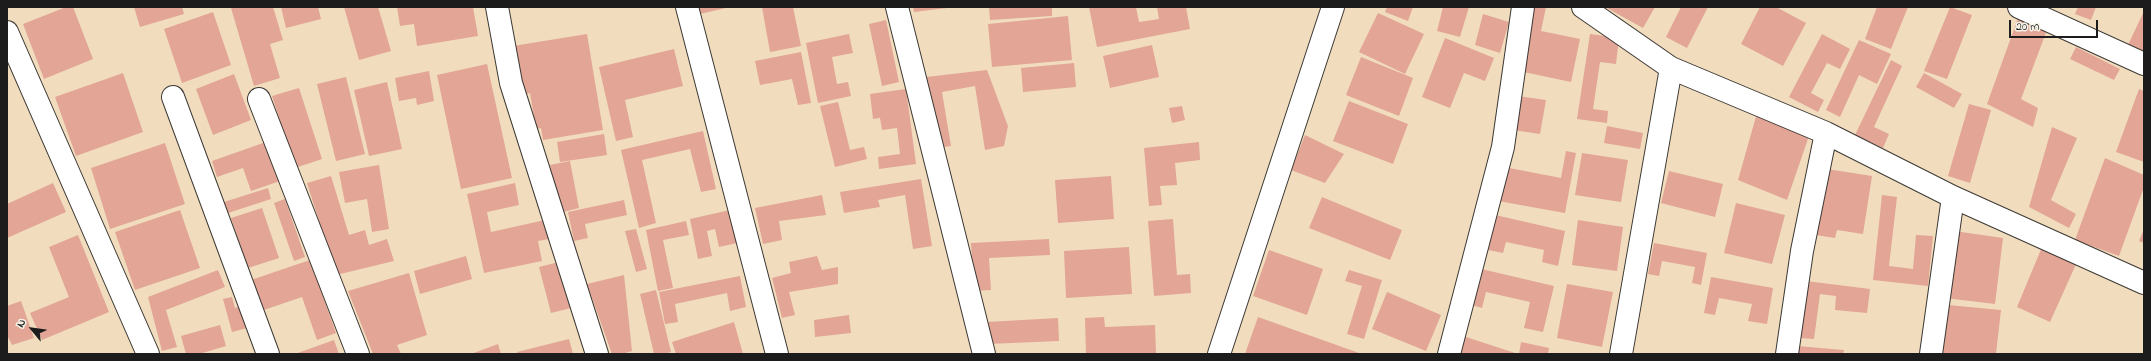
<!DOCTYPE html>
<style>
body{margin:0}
#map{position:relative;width:2151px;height:361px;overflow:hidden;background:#f1ddbe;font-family:"Indie Flower",sans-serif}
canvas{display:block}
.frame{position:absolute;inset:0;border:8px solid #1c1c1c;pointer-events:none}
.north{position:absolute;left:12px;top:309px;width:40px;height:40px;-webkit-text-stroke:3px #f7f3e8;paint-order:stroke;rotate:299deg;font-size:11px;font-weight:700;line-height:16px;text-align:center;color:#1c1c1c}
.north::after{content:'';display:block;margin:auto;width:14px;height:18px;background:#1c1c1c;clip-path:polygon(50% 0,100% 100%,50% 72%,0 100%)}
.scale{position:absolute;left:2009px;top:20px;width:89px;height:18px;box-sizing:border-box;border:2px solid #1c1c1c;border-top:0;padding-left:5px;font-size:12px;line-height:14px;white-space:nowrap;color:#1c1c1c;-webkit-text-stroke:3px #f7f3e8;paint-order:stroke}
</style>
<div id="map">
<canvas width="2151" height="361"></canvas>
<div class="frame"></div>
<div class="north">N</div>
<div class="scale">20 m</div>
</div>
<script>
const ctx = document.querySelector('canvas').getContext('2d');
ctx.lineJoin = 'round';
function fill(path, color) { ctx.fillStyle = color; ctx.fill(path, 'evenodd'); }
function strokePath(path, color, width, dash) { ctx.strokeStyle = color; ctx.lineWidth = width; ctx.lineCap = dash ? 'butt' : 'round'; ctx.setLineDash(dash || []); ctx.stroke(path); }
fill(new Path2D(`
 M66 7H73L93 59 44 79 23 24Z
 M134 7H182L184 14 140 27Z
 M235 7H273L283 40 270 44 280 78 254 86 231 8Z
 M281 7H318L321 19 286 28Z
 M344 7H378L391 51 359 60Z
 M397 7H473L478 36 417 46 414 24 400 26Z
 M698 7H726V8L700 14Z
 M762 7H793L801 46 770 52Z
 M913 7H947V8L914 12Z
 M989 7H1052V16L990 20Z
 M1089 7H1136L1139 22 1159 19 1157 7H1186L1190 29 1097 47Z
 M1387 7H1413L1408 21 1385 12Z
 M1443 7H1469L1460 37 1437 31Z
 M1533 7H1546L1541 31 1580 39 1571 82 1519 71Z
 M1605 7H1655L1643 28Z
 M1681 7H1708L1687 48 1666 37Z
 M1760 7H1776L1806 23 1783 66 1741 44Z
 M1877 7H1908L1891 49 1865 39Z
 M1950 7 1972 15 1947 79 1924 71Z
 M2078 7H2096L2091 20 2075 14Z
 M2144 11V52L2128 45Z
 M213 12 231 65 182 83 164 29Z
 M1378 13 1424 34 1405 74 1359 52Z
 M1483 14 1509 22 1500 53 1475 45Z
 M1068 16 1072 60 992 67 988 24Z
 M2018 18 2047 30 2021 99 2038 108 2033 127 1987 104Z
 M886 20 899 82 882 86 869 24Z
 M587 34 603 130 543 140 541 128 536 129 530 93 522 95 513 46Z
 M849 34 853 53 832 57 837 84 848 82 851 96 818 103 806 43Z
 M1590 34 1619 38 1616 64 1600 62 1593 109 1608 111 1607 123 1577 119Z
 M1822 34 1850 49 1840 69 1827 63 1811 93 1824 100 1818 112 1789 97Z
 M1445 38 1494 58 1485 81 1464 73 1450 108 1422 97Z
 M1859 40 1891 54 1877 84 1859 75 1840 117 1826 110Z
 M1152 45 1159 77 1110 88 1103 56Z
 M2076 47 2120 69 2114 80 2070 59Z
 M674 49 683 86 625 100 633 137 616 141 599 67Z
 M801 52 811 103 798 105 792 79 760 85 755 61Z
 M1361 57 1413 78 1399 116 1346 95Z
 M1891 60 1902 66 1874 127 1889 134 1883 148 1855 135Z
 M1074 63 1076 87 1023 92 1021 68Z
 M487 64 512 178 461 189 437 75Z
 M987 70 1008 126 1004 146 985 150 975 86 942 92 951 146 936 148 926 77Z
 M429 71 434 101 417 105 416 98 399 101 395 78Z
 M123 73 143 132 76 156 55 97Z
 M1924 73 1962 94 1954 108 1916 87Z
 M234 74 251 120 213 135 196 89Z
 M346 77 365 154 336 161 317 84Z
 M387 82 402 149 369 156 354 90Z
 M299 88 322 159 295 168 272 96Z
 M906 89 916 164 879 169 878 157 900 154 897 128 882 130 880 118 873 119 870 94Z
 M2139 89 2144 91V162L2116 152Z
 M1518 96 1546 100 1540 134 1513 130Z
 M1349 101 1408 124 1393 164 1333 141Z
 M838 102 850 150 864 147 867 159 835 167 820 106Z
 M1969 104 1991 110 1970 183 1948 176Z
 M1182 106 1185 120 1172 123 1169 108Z
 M1757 113 1810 133 1787 200 1738 180Z
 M1607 126 1643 133 1640 149 1604 143Z
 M2052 127 2077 138 2051 200 2076 214 2069 228 2029 207Z
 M703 131 716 189 701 192 690 149 642 160 656 223 639 228 621 150Z
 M604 134 607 155 560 162 557 142Z
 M1305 135 1344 154 1325 183 1291 170Z
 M266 142 280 181 251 191 243 168 217 177 212 161Z
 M1199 142 1200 160 1175 163 1177 185 1160 186 1162 205 1149 206 1144 148Z
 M165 143 185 204 110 229 91 168Z
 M1566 151 1576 153 1565 213 1498 201 1504 167 1561 178Z
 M1582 153 1628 160 1621 202 1575 195Z
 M2105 158 2144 175V187L2119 256 2075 240Z
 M570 161 579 208 559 213 550 165Z
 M379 165 389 229 372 232 367 199 345 203 339 172Z
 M1827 169 1872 176 1863 234 1837 230 1835 238 1816 235Z
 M1669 171 1723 184 1715 217 1661 203Z
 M331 176 349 235 365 230 369 245 387 239 394 261 336 275 307 183Z
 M1111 176 1114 219 1058 223 1055 180Z
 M921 179 932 246 913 249 905 195 878 200 880 207 844 213 840 192Z
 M53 183 66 212 7 238V204Z
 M515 183 519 205 487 212 491 232 545 220 549 239 538 241 542 261 484 273 467 194Z
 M268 188 271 199 228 213 224 202Z
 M822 195 826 215 779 221 782 240 763 244 755 208Z
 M1882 195 1897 197 1889 266 1913 269 1916 235 1933 236 1928 286 1873 280Z
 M1322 197 1402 230 1390 260 1309 228Z
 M285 199 305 257 294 261 274 203Z
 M624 200 627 215 585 224 588 238 574 241 568 212Z
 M1736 203 1785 215 1772 264 1724 253Z
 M262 208 279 258 248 268 231 218Z
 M180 210 200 268 135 290 115 232Z
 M730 210 737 243 719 247 715 229 707 231 712 256 698 259 690 219Z
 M1491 214 1565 231 1558 266 1542 262 1544 250 1506 242 1503 253 1483 249Z
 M1173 219 1177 275 1190 274 1191 293 1154 296 1148 221Z
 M1578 220 1623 227 1617 271 1572 265Z
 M686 221 689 235 663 240 673 288 658 291 646 230Z
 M636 229 647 269 636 272 625 231Z
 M2144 229V243L2139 241Z
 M1954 231 2003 238 1995 304 1945 298Z
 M78 235 109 312 42 340 30 313 69 297 49 247Z
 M1049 239 1050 255 989 258 991 290 974 291 971 243Z
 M1654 243 1707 253 1701 285 1692 283 1695 267 1662 261 1659 276 1648 274Z
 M1129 247 1132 294 1066 298 1064 251Z
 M2042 247 2077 262 2050 322 2017 307Z
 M1269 250 1323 269 1307 315 1253 296Z
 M466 256 472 279 420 294 414 271Z
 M817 256 822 270 838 267V284L789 292 795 315 782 318 772 278 791 273 789 262Z
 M310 260 336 333 317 340 302 297 258 312 248 281Z
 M559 262 571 308 551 313 539 267Z
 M1477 268 1554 286 1543 332 1524 328 1530 302 1486 292 1482 308 1468 304Z
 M218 270 225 287 166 310 177 347 162 351 148 297Z
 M1349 270 1382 280 1364 339 1347 334 1362 286 1345 281Z
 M409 273 427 335 397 345 401 354H373L348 291Z
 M624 275 632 351 622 354H612L587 284Z
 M740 276 746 307 730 311 727 293 675 304 678 322 665 324 659 292Z
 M1711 277 1773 288 1767 324 1748 321 1752 304 1719 298 1715 315 1704 313Z
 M1806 281 1870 289 1867 313 1835 310 1836 296 1820 294 1814 339 1799 338Z
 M1567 284 1613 292 1602 347 1557 338Z
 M656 290 671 352 664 354H654L640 294Z
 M1387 292 1441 315 1426 351 1372 329Z
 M232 297 235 308 245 305 251 327 232 332 223 299Z
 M21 301 34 338 12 345 7 335V306Z
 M1948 305 2001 310 1996 354H1943Z
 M849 315 851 333 815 337 814 320Z
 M1104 317 1105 327 1155 325 1156 354H1086L1085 318Z
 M1258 317 1359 353 1358 354H1245Z
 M1058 318 1059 341 988 344 987 322Z
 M734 322 743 354H676L672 342Z
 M220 325 226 346 199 354H186L181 336Z
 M1463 336 1515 353V354H1457Z
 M569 339 573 354H518L517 352Z
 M334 340 339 354H295Z
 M1521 342 1549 348 1548 354H1519Z
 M498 344 501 354H471Z
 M1797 346 1844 350 1843 354H1796Z`), '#e2a596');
const minor = new Path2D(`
 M497 7 511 83 597 354
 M687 7 777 354
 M897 7 984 354
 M1583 7 1671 68 1826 133 1953 197 2144 283
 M2019 7 2144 64
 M7 32 148 354
 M173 97 268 354
 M259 99 358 354
 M1219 354 1333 7
 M1449 354 1503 147 1523 7
 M1621 354 1671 68
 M1787 354 1802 251 1826 133
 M1931 354 1953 197`);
strokePath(minor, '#3c3934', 24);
strokePath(minor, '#fff', 22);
</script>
